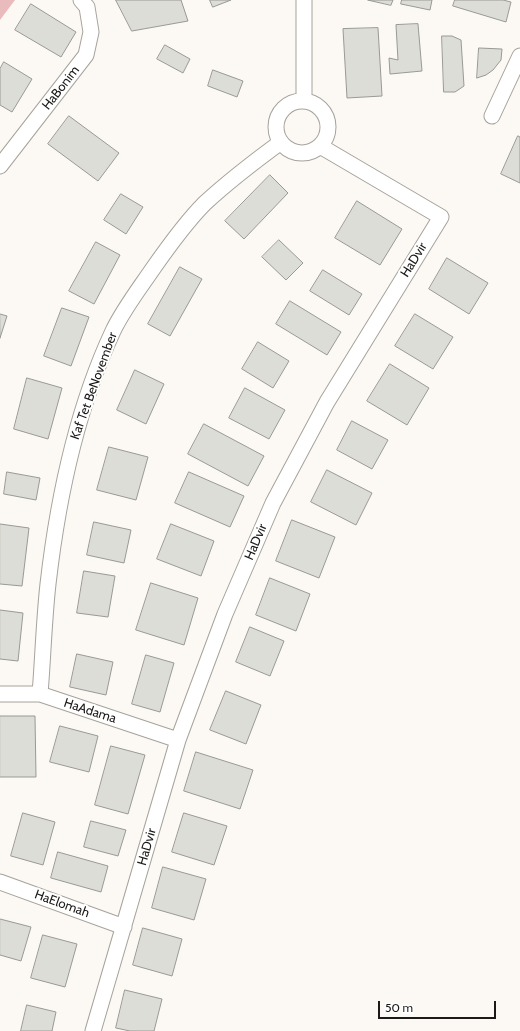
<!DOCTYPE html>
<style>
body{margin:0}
#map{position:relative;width:520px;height:1031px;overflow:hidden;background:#fcf8f3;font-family:Cabin,sans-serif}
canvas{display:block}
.scale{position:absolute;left:378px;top:1001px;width:118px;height:18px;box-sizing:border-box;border:2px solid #1b1a18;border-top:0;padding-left:5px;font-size:12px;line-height:14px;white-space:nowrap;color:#1b1a18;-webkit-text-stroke:3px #fff;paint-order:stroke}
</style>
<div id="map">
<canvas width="520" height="1031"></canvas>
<div class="scale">50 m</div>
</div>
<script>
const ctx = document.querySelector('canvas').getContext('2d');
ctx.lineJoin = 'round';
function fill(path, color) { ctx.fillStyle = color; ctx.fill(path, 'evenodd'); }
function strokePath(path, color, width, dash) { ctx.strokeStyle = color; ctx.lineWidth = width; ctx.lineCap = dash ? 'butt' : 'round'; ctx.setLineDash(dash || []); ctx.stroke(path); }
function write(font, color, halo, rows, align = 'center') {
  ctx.font = font + ' Cabin,sans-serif'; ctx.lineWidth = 4; ctx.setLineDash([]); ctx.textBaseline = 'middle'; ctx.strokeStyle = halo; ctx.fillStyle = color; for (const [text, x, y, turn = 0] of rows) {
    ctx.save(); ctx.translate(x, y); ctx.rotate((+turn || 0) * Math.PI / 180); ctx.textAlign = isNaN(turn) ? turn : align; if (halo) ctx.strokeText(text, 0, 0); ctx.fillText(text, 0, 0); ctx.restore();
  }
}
fill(new Path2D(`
 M0 0H15L0 20Z`), '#e9bbbd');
const building = new Path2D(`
 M116 0H181L188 21 132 31Z
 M210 0H231L213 7Z
 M368 0H393L391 5Z
 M402 0H432L430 10 401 4Z
 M455 0H503L511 2 506 22 453 6Z
 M31 4 76 32 61 57 15 30Z
 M418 24 422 71 390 74 389 58 398 60 396 25Z
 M378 28 382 96 347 98 343 29Z
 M442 36H452L461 40 464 86 455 92H444Z
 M165 45 190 59 183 73 157 59Z
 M479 48 502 49 501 60 493 70 486 75 477 78Z
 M4 62 32 79 12 112 0 105V69Z
 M213 70 243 81 237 97 208 86Z
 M69 116 119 153 98 181 48 144Z
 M518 136 520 137V183L501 174Z
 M270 175 288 193 244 239 225 221Z
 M121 194 143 207 126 234 104 220Z
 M357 201 402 229 380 265 335 238Z
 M279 240 303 263 286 280 262 257Z
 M96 242 120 255 94 304 69 291Z
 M447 258 488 283 469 314 429 289Z
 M180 267 202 279 170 336 148 324Z
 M323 270 362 294 349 315 310 291Z
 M290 301 341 332 327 355 276 324Z
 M62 308 89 317 71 366 44 356Z
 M0 314 7 316 0 338Z
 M415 314 453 337 433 369 395 346Z
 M258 342 289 361 273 388 242 369Z
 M390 364 429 388 407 425 367 401Z
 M135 370 164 384 146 424 117 410Z
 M27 378 62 388 48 439 14 429Z
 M245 388 285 410 269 439 229 418Z
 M352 421 388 440 372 469 337 450Z
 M204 424 264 456 248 486 188 454Z
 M109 447 148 457 136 500 97 490Z
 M327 470 372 493 356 525 311 502Z
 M7 472 40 478 36 500 4 494Z
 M189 472 244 496 230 527 175 503Z
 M292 520 335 537 319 578 276 561Z
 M94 522 131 530 124 563 87 555Z
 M0 524 29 528 22 586 0 584Z
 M171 524 214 541 201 576 157 559Z
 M84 571 115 576 108 617 77 613Z
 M270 578 310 594 296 631 256 615Z
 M151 583 198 598 184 645 136 630Z
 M0 610 23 613 18 661 0 659Z
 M250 627 284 641 270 676 236 662Z
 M77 654 113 662 106 695 70 687Z
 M146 655 174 663 160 712 132 704Z
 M226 691 261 705 246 744 210 730Z
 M0 716H35L36 777H0Z
 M60 726 98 736 89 772 50 762Z
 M111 746 145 755 128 814 95 805Z
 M196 752 253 770 240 809 184 791Z
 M23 813 55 822 43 865 11 856Z
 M184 813 227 826 214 865 172 852Z
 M91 821 126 830 118 856 84 847Z
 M58 852 108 866 101 892 51 878Z
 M163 867 206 879 194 920 152 908Z
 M0 919 31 927 21 961 0 955Z
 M143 928 182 939 172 976 133 965Z
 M43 935 77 944 65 987 31 978Z
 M125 990 162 999 154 1031H130L116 1028Z
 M27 1005 56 1012 52 1031H21Z`);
fill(building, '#ddddd7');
strokePath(building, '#999a94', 1);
const street = new Path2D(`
 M304 100V0
 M276 127a26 26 0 1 1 52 0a26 26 0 1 1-52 0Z
 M492 116 520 56
 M0 166 86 55 91 32 87 7 81 0
 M0 694H40L178 740
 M40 694C43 657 44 620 48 584 58 497 76 410 113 331 123 310 139 289 152 270 168 247 185 223 205 203 229 181 255 161 281 142
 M0 882 124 927
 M93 1031 178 740 225 614 273 503 327 402 441 217 320 146`);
strokePath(street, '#a6a39d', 17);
strokePath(street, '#fff', 15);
write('13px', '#1b1a18', '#fff', [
 ["HaBonim",61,88,-52],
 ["HaDvir",414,260,-58],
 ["Kaf Tet BeNovember",94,386,-70],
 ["HaDvir",256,542,-67],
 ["HaAdama",90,711,18],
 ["HaDvir",147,847,-74],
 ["HaElomah",62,904,20]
]);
</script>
